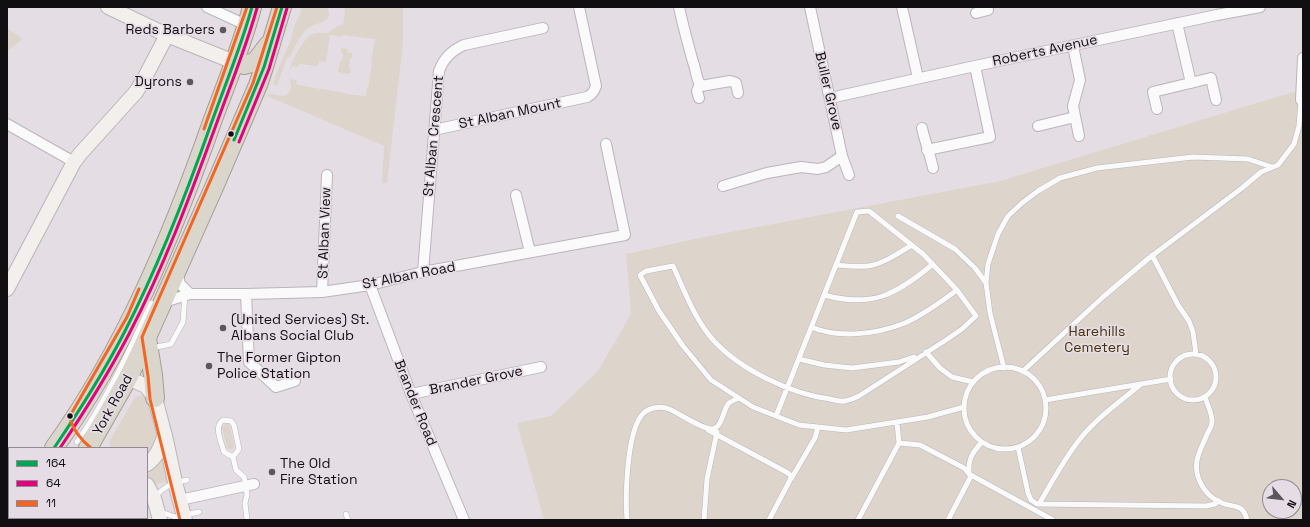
<!DOCTYPE html>
<style>
body{margin:0}
#map{position:relative;width:1310px;height:527px;overflow:hidden;background:#e4dee4;font-family:"Space Grotesk",sans-serif}
canvas{display:block}
.frame{position:absolute;inset:0;border:8px solid #120f12;pointer-events:none}
.legend{position:absolute;left:8px;top:447px;width:140px;height:72px;box-sizing:border-box;background:#e6dce6;border:1px solid #918a91;margin:0;padding:5px 7px;list-style:none;font-size:12px;color:#120f12}
.legend li{display:flex;align-items:center;gap:8px;height:20px}
.legend b{width:20px;border:1px solid #918a91}
.north{position:absolute;left:1262px;top:479px;width:40px;height:40px;box-sizing:border-box;background:#e6dce6;border:1px solid #918a91;border-radius:50%;rotate:118deg;font-size:11px;font-weight:700;line-height:16px;text-align:center;color:#120f12}
.north::after{content:'';display:block;margin:auto;width:14px;height:18px;background:#5c575c;clip-path:polygon(50% 0,100% 100%,50% 72%,0 100%)}
</style>
<div id="map">
<canvas width="1310" height="527"></canvas>
<div class="frame"></div>
<ul class="legend">
<li><b style="height:5px;background:#00a651"></b>164</li>
<li><b style="height:5px;background:#e5007d"></b>64</li>
<li><b style="height:5px;background:#f26522"></b>11</li>
</ul>
<div class="north">N</div>
</div>
<script>
const ctx = document.querySelector('canvas').getContext('2d');
ctx.lineJoin = 'round';
function fill(path, color) { ctx.fillStyle = color; ctx.fill(path, 'evenodd'); }
function strokePath(path, color, width, dash) { ctx.strokeStyle = color; ctx.lineWidth = width; ctx.lineCap = dash ? 'butt' : 'round'; ctx.setLineDash(dash || []); ctx.stroke(path); }
function write(font, color, halo, rows, align = 'center') {
  ctx.font = font + ' "Space Grotesk",sans-serif'; ctx.lineWidth = 3.5; ctx.setLineDash([]); ctx.textBaseline = 'middle'; ctx.strokeStyle = halo; ctx.fillStyle = color; for (const [text, x, y, turn = 0] of rows) {
    ctx.save(); ctx.translate(x, y); ctx.rotate((+turn || 0) * Math.PI / 180); ctx.textAlign = isNaN(turn) ? turn : align; if (halo) ctx.strokeText(text, 0, 0); ctx.fillText(text, 0, 0); ctx.restore();
  }
}
fill(new Path2D(`
 M301 7H327C336 23 315 22 307 29 300 35 294 49 290 57L287 58 277 86 273 84C277 70 284 56 290 42 292 37 292 32 294 27 296 20 302 14 301 7Z
 M344 7H403V43L387 183H382L384 146 267 96 268 94C274 93 280 98 286 95 289 93 290 90 291 87 291 83 289 79 289 75 288 65 304 37 313 34 317 32 324 33 328 33L337 26 343 25 345 14ZM330 35 341 37 342 35 375 39 371 62 372 63 368 88H367L366 96 346 94V93L303 86 296 84 297 80 290 79 289 76 290 69 293 66 298 67 300 64 318 66 319 61 326 62Z
 M7 28 23 39 7 51Z
 M341 48 348 49 347 52 352 53V58H350L349 69H351L350 74 338 72 340 61H342L343 53H341Z
 M1303 57V520H544L517 423 551 416 598 371 631 314 626 254 694 239 1000 181 1300 90ZM1270 487H1294V511H1270Z
 M144 395 152 401 159 434 154 445 147 454V448H111L109 442 135 397Z
 M225 424H228L230 426 234 445 232 450 227 448 222 428 223 426Z
 M164 448 170 481 164 482 155 485 147 475V468Z`), '#ddd5cb');
const lane = new Path2D(`
 M898 216 955 249 975 268 986 283 988 264 998 234 1008 216 1022 203 1038 191 1060 178 1097 168 1193 157 1248 159 1272 167
 M1152 255 1178 305 1189 321 1193 332 1196 354
 M836 265C847 266 857 267 868 266 883 264 899 253 912 245
 M986 283 990 313 1004 368
 M824 295C872 308 896 295 933 264
 M811 327C840 339 877 334 905 323 923 315 941 302 957 290
 M152 348 171 344 183 322 185 294
 M925 353 926 352 940 368 952 377 973 382
 M1170 377a23 23 0 1 1 46 0a23 23 0 1 1-46 0Z
 M799 359 824 365 852 368 899 362 914 357
 M964 408a41 41 0 1 1 82 0a41 41 0 1 1-82 0Z
 M1023 371 1103 297 1149 258 1242 188 1261 172 1278 165 1294 144 1299 126 1301 100
 M1205 397C1207 404 1212 413 1212 421 1212 425 1210 429 1208 432 1201 450 1191 462 1200 482 1204 491 1212 499 1222 503 1234 508 1243 503 1247 520
 M1045 400 1171 379
 M776 416C803 348 830 280 857 212L869 211 923 254 957 290 976 316 962 329 946 340 859 396C855 398 850 400 845 401 840 402 834 400 830 399 791 394 741 370 714 341 695 320 685 292 673 266L646 271 640 275 659 311 683 346 711 380 753 407 799 425 846 430 928 417 964 407
 M223 420 231 421 234 425 239 449 233 457 224 452C222 443 213 427 223 420Z
 M708 430 788 473 791 476 790 480 769 520
 M77 442C107 399 129 351 151 303
 M899 443 920 445 964 468 969 474 1053 520
 M1018 447 1028 493 1031 500 1037 504 1206 506 1215 504 1219 501
 M233 457 236 470 244 477 246 485 247 495 245 503 247 519
 M969 474C968 459 972 453 982 442
 M791 479 815 438 818 427
 M155 497C166 485 172 483 187 480
 M1039 504C1052 482 1064 459 1080 439 1097 418 1119 402 1140 385
 M161 512 175 517 199 512
 M346 514 348 520
 M56 518 57 520
 M627 520C625 495 627 435 641 416 646 408 660 405 669 409 679 413 703 430 713 429 722 427 723 411 728 404 731 401 735 400 739 398
 M704 520 707 479 717 432
 M858 520 899 443 897 423
 M948 520 971 476`);
const street = new Path2D(`
 M207 7 246 25
 M679 7C683 26 688 44 693 62 697 72 695 77 701 86L730 81 736 83 738 93
 M810 7 842 156 849 175
 M902 7 918 78
 M976 13 988 10 987 7
 M1177 23 1191 83
 M1073 46 1080 80 1073 106 1079 136
 M699 98 697 91 700 84
 M830 98 975 66 1217 15 1260 7
 M1301 100 1303 58
 M1157 109 1153 92 1211 78 1216 100
 M7 124 74 162
 M1038 126 1075 117
 M922 128C925 142 930 154 933 168
 M434 130 587 97C592 95 594 92 596 86L579 7
 M927 150 990 137 975 66
 M723 186 767 173 801 167 818 169 826 167 842 156
 M516 195 530 252
 M423 272 439 71C444 58 451 51 464 45L543 28
 M370 285 411 394 464 520
 M322 292 327 175
 M190 294H246L322 292 370 285 423 272 625 235 606 144
 M246 294 249 362 276 387 295 381
 M164 302 190 294 180 284 177 272
 M411 394 541 367
 M180 500 254 484`);
const secondary = new Path2D(`
 M108 7 167 35 234 62
 M7 289 74 162 80 154 136 92 144 79 167 35
 M128 378 146 386 155 398 166 440 175 482 185 520
 M147 464C158 456 160 447 165 435
 M147 485 154 498 160 520`);
const highway = new Path2D(`
 M234 62 244 65 255 62 268 45
 M147 338 153 375 155 398
 M54 448C125 349 172 236 212 122 226 84 242 46 252 7
 M88 448 128 378 140 353 215 185 258 85 264 67 282 7
 M7 514 9 511
 M34 520 36 518`);
strokePath(lane, '#b9b5b9', 6);
strokePath(street, '#b9b5b9', 12);
strokePath(secondary, '#b9b5b9', 16);
strokePath(highway, '#a49c93', 20);
strokePath(lane, '#fbfafb', 5);
strokePath(street, '#fbfafb', 10);
strokePath(secondary, '#f2efec', 14);
strokePath(highway, '#dbd6cb', 18);
strokePath(new Path2D(`
 M234 140 264 67 282 7
 M54 448C80 410 104 372 125 331 159 265 186 195 211 124 225 85 241 47 252 7`), '#00a651', 3);
strokePath(new Path2D(`
 M239 142 269 69 287 8
 M60 448C85 411 108 374 129 334 164 267 190 196 216 125 230 86 246 48 257 8`), '#e5007d', 3);
strokePath(new Path2D(`
 M204 129 247 7
 M91 448C82 441 71 428 70 416L127 317 139 289
 M180 520 150 399 148 376 142 337 253 83 277 7`), '#f26522', 3);
for (const [x, y, r, color] of [
 [223,30,4,"#5c575c"],
 [190,82,4,"#5c575c"],
 [231,134,3.5,"#120f12"],
 [223,328,4,"#5c575c"],
 [209,366,4,"#5c575c"],
 [70,416,3.5,"#120f12"],
 [272,472,4,"#5c575c"]
]) { const dot = new Path2D(); dot.arc(x, y, r, 0, 2 * Math.PI); ctx.fillStyle = color; ctx.fill(dot); strokePath(dot, '#e6dce6', 1.5); }
write('14px', '#120f12', '#e6dce6', [
 ["Reds Barbers",215,30,"right"],
 ["Dyrons",182,82,"right"],
 ["(United Services) St.",231,320],
 ["Albans Social Club",231,336],
 ["The Former Gipton",217,358],
 ["Police Station",217,374],
 ["The Old",280,464],
 ["Fire Station",280,480]
], 'left');
write('14px', '#120f12', '#e6dce6', [
 ["Roberts Avenue",1045,51,-12],
 ["Buller Grove",828,91,77],
 ["St Alban Mount",510,114,-12],
 ["St Alban Crescent",434,136,-85],
 ["St Alban View",325,233,-88],
 ["St Alban Road",409,276,-11],
 ["Brander Grove",476,381,-12],
 ["Brander Road",415,403,68],
 ["York Road",113,405,-61]
]);
write('14px', '#443409', '#e6dce6', [
 ["Harehills",1097,332],
 ["Cemetery",1097,348]
]);
</script>
